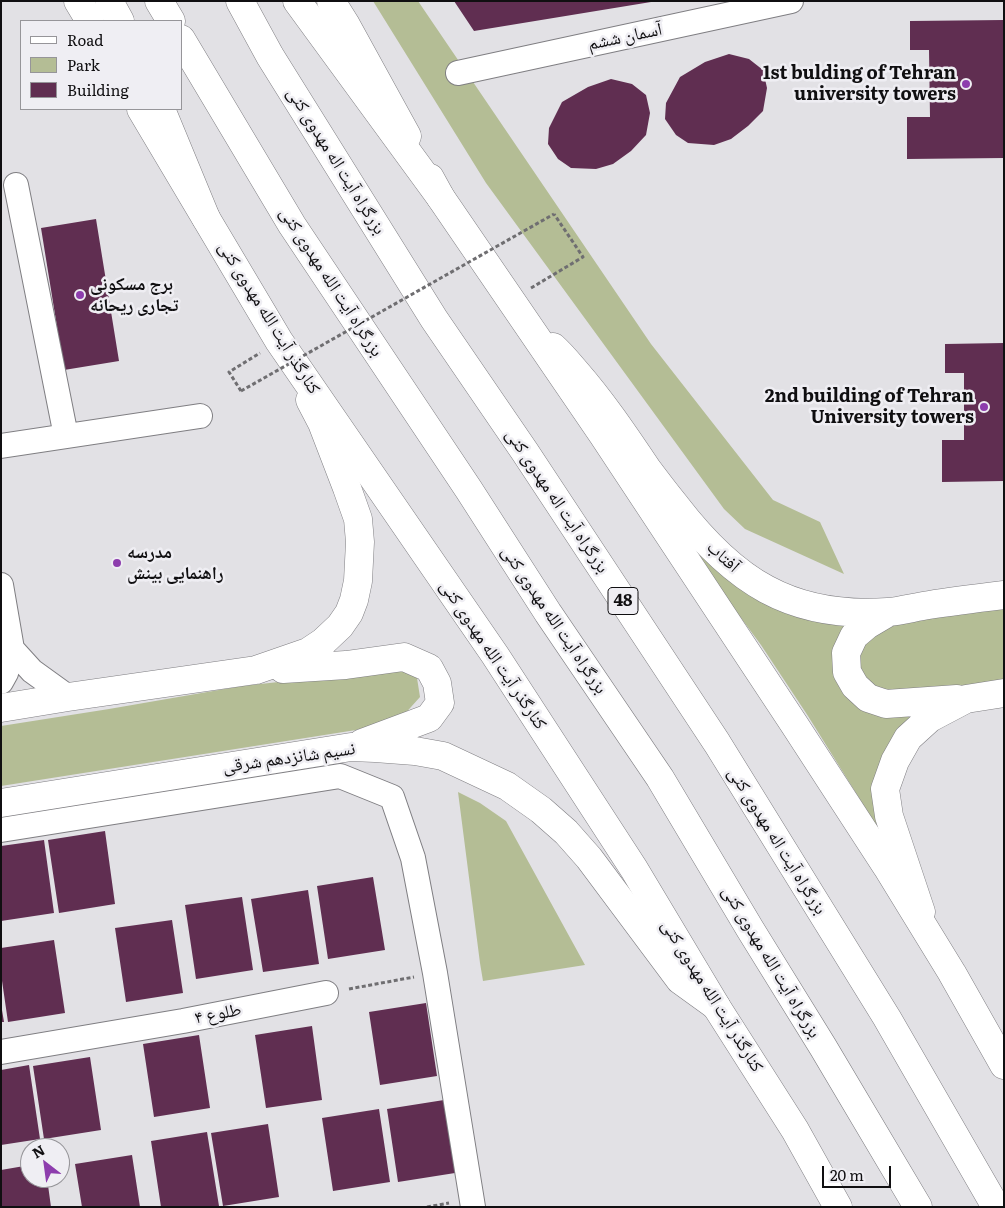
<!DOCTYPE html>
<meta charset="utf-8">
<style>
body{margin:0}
#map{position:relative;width:1005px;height:1208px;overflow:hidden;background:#e2e1e5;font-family:Literata,serif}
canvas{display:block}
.frame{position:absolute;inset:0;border:2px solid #100f11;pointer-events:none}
.legend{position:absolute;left:20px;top:20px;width:162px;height:90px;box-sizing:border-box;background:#efeef3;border:1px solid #969599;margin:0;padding:6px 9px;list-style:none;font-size:15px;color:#100f11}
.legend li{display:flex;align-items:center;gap:10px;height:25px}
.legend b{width:25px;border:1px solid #969599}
.north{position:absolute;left:20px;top:1138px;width:50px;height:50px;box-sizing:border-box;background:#efeef3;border:1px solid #969599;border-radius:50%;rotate:330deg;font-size:14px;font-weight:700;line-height:20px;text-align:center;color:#100f11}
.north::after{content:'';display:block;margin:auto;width:18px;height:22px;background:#8d3dad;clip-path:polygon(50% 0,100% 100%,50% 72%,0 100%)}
.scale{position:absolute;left:822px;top:1166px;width:69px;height:22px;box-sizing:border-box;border:2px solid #100f11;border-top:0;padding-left:6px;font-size:15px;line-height:18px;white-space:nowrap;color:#100f11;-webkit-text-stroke:4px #efeef3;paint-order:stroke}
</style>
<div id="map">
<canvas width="1005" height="1208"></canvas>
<div class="frame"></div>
<ul class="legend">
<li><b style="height:6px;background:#fff"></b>Road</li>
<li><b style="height:14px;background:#b4bd95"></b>Park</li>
<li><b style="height:14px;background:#602e51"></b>Building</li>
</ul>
<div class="north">N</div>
<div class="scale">20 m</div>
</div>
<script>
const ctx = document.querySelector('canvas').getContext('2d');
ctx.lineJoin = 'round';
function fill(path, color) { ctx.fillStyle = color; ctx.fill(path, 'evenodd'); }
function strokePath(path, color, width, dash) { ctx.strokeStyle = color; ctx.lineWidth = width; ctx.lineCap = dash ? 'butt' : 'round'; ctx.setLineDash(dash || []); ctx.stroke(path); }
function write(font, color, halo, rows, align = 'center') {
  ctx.font = font + ' Literata,"Noto Naskh Arabic",serif'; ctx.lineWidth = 5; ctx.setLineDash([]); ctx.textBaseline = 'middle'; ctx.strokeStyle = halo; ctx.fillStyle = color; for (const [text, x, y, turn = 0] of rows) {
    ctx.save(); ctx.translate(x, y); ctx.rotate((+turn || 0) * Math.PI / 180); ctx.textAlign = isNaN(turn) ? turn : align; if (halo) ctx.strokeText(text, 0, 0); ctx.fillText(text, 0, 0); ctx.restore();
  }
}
fill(new Path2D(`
 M373 1H418L651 344 773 500 820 522 844 574 745 529 724 509 486 183Z
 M682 528 851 623C846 634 834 656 833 668 832 677 840 686 844 693L945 704 892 744 902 867 808 716 761 645 689 548Z
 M1004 605V684L881 692 860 674 858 649 888 624Z
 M407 668 417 678 420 697 402 717 356 730 1 786V726L109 709 242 686Z
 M458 792 480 803 506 821 585 965 483 981 480 963Z`), '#b4bd95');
fill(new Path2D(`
 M454 1H651V2L474 31Z
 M1004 20V50H1003L1004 158 907 159V117H930L929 50H910V21Z
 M729 54 749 59 763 70 767 88 763 111 748 126 731 139 714 145 688 143 676 135 665 119 666 103 680 77 705 62Z
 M611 79 632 84 646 95 650 113 646 135 631 151 613 164 596 169 571 168 558 159 548 144 549 128 562 102 588 87Z
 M96 219 119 361 64 370 41 228Z
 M1004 343V481L942 482V440H964V373H945V344Z
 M105 831 115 904 59 913 48 840Z
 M44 840 54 913 1 921V846Z
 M373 877 385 950 328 959 317 886Z
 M308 890 319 964 263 972 251 899Z
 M242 897 253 970 196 979 185 905Z
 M172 920 183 993 126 1002 115 928Z
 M54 940 65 1013 8 1022 1 974V948Z
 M426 1003 437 1076 380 1085 369 1012Z
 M1 1010H2L4 1022H1Z
 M312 1026 322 1100 266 1108 255 1035Z
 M199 1035 210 1108 154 1117 143 1044Z
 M90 1057 101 1130 44 1139 33 1066Z
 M29 1065 40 1139 1 1145V1070Z
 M444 1100 455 1173 398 1182 387 1109Z
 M379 1109 390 1182 333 1191 322 1118Z
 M268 1124 279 1197 223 1206 211 1133Z
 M207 1132 219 1206 161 1207 151 1141Z
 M132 1155 140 1207H82L75 1164Z
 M30 1165V1178H47L51 1207H1V1170Z`), '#602e51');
const minor = new Path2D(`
 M458 73 791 1
 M16 185 66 436
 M1 446 200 416
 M1 585 12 649 6 673 1 682
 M12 649 32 671 68 697
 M1 830 340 776 392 797 413 858 435 973 473 1207
 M1 1052 183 1021 326 993`);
const tertiary = new Path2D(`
 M553 347C562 355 569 364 576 372 603 403 625 436 648 470 657 482 666 494 676 506 733 580 790 619 888 612 901 611 915 607 929 605 954 601 979 598 1004 595
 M889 612 867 625 854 636 846 653 847 672 855 686 868 698 886 704 957 699
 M921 912 889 816 885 789 895 761 908 738 930 718 966 699 1004 693`);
const secondary = new Path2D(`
 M283 669 346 665 404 657 429 668 437 683 440 703 429 718 362 743
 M1 708 68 697 256 670 308 652 323 642 340 626 349 613 354 600 358 581 360 542 358 519 347 488 322 423 310 400
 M1 803 351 747 375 748 415 751 443 756 507 786 541 810 566 832 589 858 680 980 716 1006`);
const primary = new Path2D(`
 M78 1 90 21
 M331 1 346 25 407 136
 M141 109 279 341 495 655 634 869 716 1006 795 1130 838 1207
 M430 178 441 198 603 435 794 724 887 867 952 973 1004 1065`);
const trunk = new Path2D(`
 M109 1 120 21
 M159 1 171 21
 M240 1 270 56 434 319 525 452 717 743 887 1018 996 1207
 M297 1 441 198
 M181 39 292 225 469 490 548 613 660 778 750 929 823 1047 918 1207
 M161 109 206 218`);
strokePath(minor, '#7f7e82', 26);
strokePath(tertiary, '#7f7e82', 29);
strokePath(secondary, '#7f7e82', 29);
strokePath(primary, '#7f7e82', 29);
strokePath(trunk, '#7f7e82', 29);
strokePath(new Path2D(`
 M531 288 583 257 554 214
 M241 391 229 372 260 353
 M349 989 414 977
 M427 1207 449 1203`), '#6f6e71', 3, [4, 2.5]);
strokePath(minor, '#fff', 24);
strokePath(tertiary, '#fff', 28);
strokePath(secondary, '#fff', 28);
strokePath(primary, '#fff', 28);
strokePath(trunk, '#fff', 28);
strokePath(new Path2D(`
 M241 391 554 214`), '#6f6e71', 3, [4, 2.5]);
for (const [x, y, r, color] of [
 [966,84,5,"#8d3dad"],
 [80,295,5,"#8d3dad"],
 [984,407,5,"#8d3dad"],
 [117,563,5,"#8d3dad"]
]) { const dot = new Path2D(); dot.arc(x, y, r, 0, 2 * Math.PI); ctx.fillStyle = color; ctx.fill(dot); strokePath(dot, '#efeef3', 2); }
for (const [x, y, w] of [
 [623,601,30]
]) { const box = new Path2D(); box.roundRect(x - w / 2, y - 13.5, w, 27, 4); ctx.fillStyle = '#efeef3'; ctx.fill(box); strokePath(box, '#100f11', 1); }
write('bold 16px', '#100f11', null, [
 ["48",623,601]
]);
write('18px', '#100f11', '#efeef3', [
 ["آسمان ششم",625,37,-12],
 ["بزرگراه آیت اله مهدوی کنی",336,161,58],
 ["بزرگراه آیت الله مهدوی کنی",331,282,57],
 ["کنارگذر آیت الله مهدوی کنی",269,318,58],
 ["بزرگراه آیت اله مهدوی کنی",557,501,56],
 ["آفتاب",723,557,42],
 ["بزرگراه آیت الله مهدوی کنی",554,620,56],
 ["کنارگذر آیت الله مهدوی کنی",493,655,56],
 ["نسیم شانزدهم شرقی",289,758,-8],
 ["بزرگراه آیت اله مهدوی کنی",777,841,58],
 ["بزرگراه آیت الله مهدوی کنی",771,962,59],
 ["کنارگذر آیت الله مهدوی کنی",712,996,58],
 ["طلوع ۴",218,1014,-11]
]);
write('bold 18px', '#100f11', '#efeef3', [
 ["1st bulding of Tehran",956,74],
 ["university towers",956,95],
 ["برج مسکونی",90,285,"left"],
 ["تجاری ریحانه",90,306,"left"],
 ["2nd building of Tehran",974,397],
 ["University towers",974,418],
 ["مدرسه",127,553,"left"],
 ["راهنمایی بینش",127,574,"left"]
], 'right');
</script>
